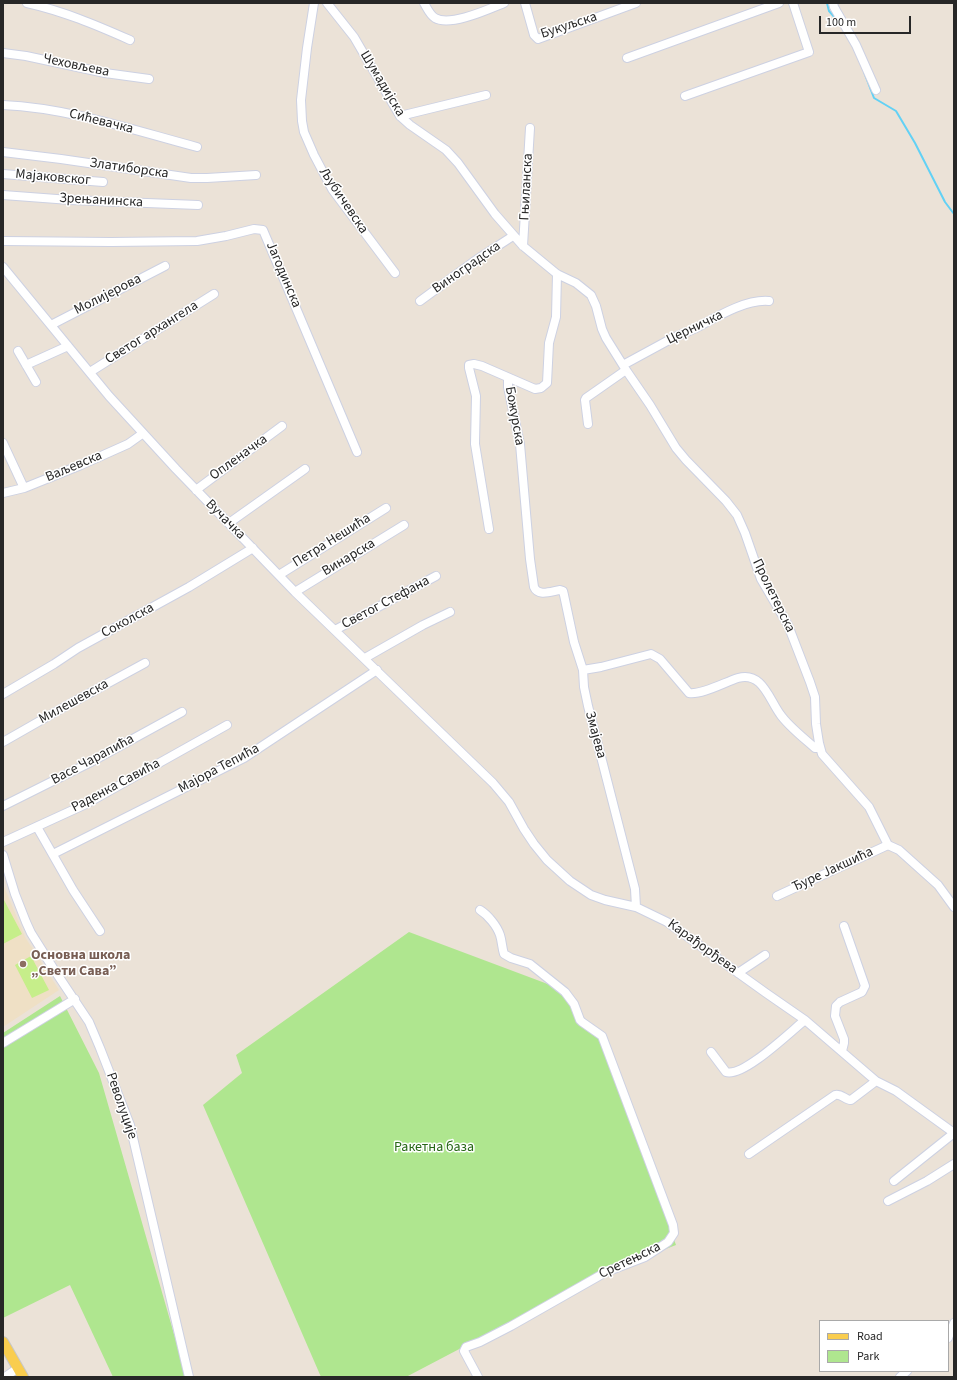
<!DOCTYPE html>
<meta charset="utf-8">
<style>
body{margin:0}
#map{position:relative;width:957px;height:1380px;overflow:hidden;background:#ebe2d7;font-family:"Source Sans 3",sans-serif}
canvas{display:block}
.frame{position:absolute;inset:0;border:4px solid #272727;pointer-events:none}
.legend{position:absolute;left:819px;top:1320px;width:130px;height:52px;box-sizing:border-box;background:#fff;border:1px solid #a9a9a9;margin:0;padding:5px 7px;list-style:none;font-size:12px;color:#272727}
.legend li{display:flex;align-items:center;gap:8px;height:20px}
.legend b{width:20px;border:1px solid #a9a9a9}
.scale{position:absolute;left:819px;top:16px;width:92px;height:18px;box-sizing:border-box;border:2px solid #272727;border-top:0;padding-left:5px;font-size:12px;line-height:14px;white-space:nowrap;color:#272727;-webkit-text-stroke:3px #fff;paint-order:stroke}
</style>
<div id="map">
<canvas width="957" height="1380"></canvas>
<div class="frame"></div>
<ul class="legend">
<li><b style="height:5px;background:#f9cd4f"></b>Road</li>
<li><b style="height:11px;background:#afe68f"></b>Park</li>
</ul>
<div class="scale">100 m</div>
</div>
<script>
const ctx = document.querySelector('canvas').getContext('2d');
ctx.lineJoin = 'round';
function fill(path, color) { ctx.fillStyle = color; ctx.fill(path, 'evenodd'); }
function strokePath(path, color, width, dash) { ctx.strokeStyle = color; ctx.lineWidth = width; ctx.lineCap = dash ? 'butt' : 'round'; ctx.setLineDash(dash || []); ctx.stroke(path); }
function write(font, color, halo, rows, align = 'center') {
  ctx.font = font + ' "Source Sans 3",sans-serif'; ctx.lineWidth = 3; ctx.setLineDash([]); ctx.textBaseline = 'middle'; ctx.strokeStyle = halo; ctx.fillStyle = color; for (const [text, x, y, turn = 0] of rows) {
    ctx.save(); ctx.translate(x, y); ctx.rotate((+turn || 0) * Math.PI / 180); ctx.textAlign = isNaN(turn) ? turn : align; if (halo) ctx.strokeText(text, 0, 0); ctx.fillText(text, 0, 0); ctx.restore();
  }
}
fill(new Path2D(`
 M3 884 25 937 59 990 3 1027Z`), '#efe0c5');
fill(new Path2D(`
 M409 932 553 986 571 1003 599 1037 676 1245 606 1272 406 1377H321L203 1105 242 1073 236 1055Z
 M60 996 99 1073 176 1341 185 1377H113L70 1285 3 1318V1033Z`), '#afe68f');
fill(new Path2D(`
 M4 900 22 934 3 944V901Z
 M31 956 49 990 32 998 15 965Z`), '#c6ee8a');
strokePath(new Path2D(`
 M827 3 829 11 837 20
 M864 72 874 98 896 111 915 143 945 202 954 214`), '#62d1f5', 2);
const minor = new Path2D(`
 M27 3C63 11 96 25 130 40
 M314 3 307 48 301 100 302 121 304 132 314 155 332 189 395 273
 M327 3 354 37 400 116 410 125 446 150 458 163 495 214 523 246 557 274 576 283 591 295 596 306 602 329 606 338 626 370 650 405 676 448 686 460 726 501 737 515 745 533 761 579 788 625 810 682 815 697 816 724 819 743 822 754 869 807 888 845 899 850 938 885 954 907
 M424 3C427 8 430 15 435 18 450 27 489 9 504 3
 M525 3 534 35 538 39 636 3
 M833 3 834 7 856 45 876 90
 M3 53 26 56 105 73 149 79
 M627 58 779 3
 M685 96 809 52 793 3
 M3 105C69 108 133 130 197 147
 M400 116 486 95
 M3 152 61 159 191 178H207L256 175
 M3 174 103 182
 M3 195 70 200 198 205
 M3 241 111 242 197 241 226 236 254 229 263 230 357 452
 M523 246 530 128
 M3 267 109 396 176 469 295 592 493 783 509 802 524 829 534 844 547 860 570 881 591 895 605 900 636 907 667 922 766 993 805 1020 876 1081 896 1091 954 1133
 M420 301 476 260 513 236
 M51 325 165 266
 M18 351 36 382
 M26 365 68 346
 M623 365C638 357 654 348 669 340 678 335 689 332 698 327 718 316 746 299 769 301
 M90 372 214 294
 M508 378V387L520 444 530 559 534 587C538 597 552 591 560 590L563 591 564 595 574 642 583 670 584 687 588 706 635 889 636 907
 M588 424 585 400 586 398 626 370
 M3 443 24 488
 M196 490 282 426
 M3 493 24 488 81 465 128 444 142 434
 M229 523 305 469
 M489 529 475 444 476 396 469 368V365L474 364 482 366 535 389 541 388 547 383 549 343 556 317 557 274
 M279 575 386 508
 M295 592 404 525
 M335 630 436 576
 M365 658 423 625 450 612
 M583 670 601 667 651 654 660 659 689 693C702 695 725 682 738 678 762 671 769 699 780 714 788 726 805 739 815 748H820
 M3 694 54 664 78 648 189 587 253 548
 M3 742 66 706 145 663
 M3 806 89 763 182 712
 M37 827 73 890 100 931
 M3 842 86 804 227 725
 M53 854 244 758 377 670
 M3 855 15 894 26 922 31 933 53 968 89 1022 100 1048 130 1125 189 1377
 M777 896 888 845
 M738 973 765 955
 M3 1043 75 999
 M842 1051 844 1043V1039L835 1016 836 1006 840 1002 862 992 865 986 844 926
 M711 1052 726 1072C743 1078 791 1031 805 1020
 M749 1154 835 1095C841 1093 845 1100 851 1100L876 1081
 M894 1181 954 1133
 M888 1201 927 1181 954 1164
 M948 1338 954 1323
 M5 1377 18 1368
 M478 1377 464 1351 466 1347 480 1342 511 1326 606 1272 645 1257 668 1242 674 1233 673 1225 602 1036 582 1022 580 1020 574 1004 565 992 530 964 511 958 504 954C502 948 502 941 500 935 497 926 488 915 480 910
 M900 1377 907 1371`);
const major = new Path2D(`
 M3 1342 23 1377`);
strokePath(minor, '#cdd1e2', 10);
strokePath(major, '#c7c7c7', 12);
strokePath(minor, '#fff', 8);
strokePath(major, '#f9cd4f', 10);
for (const [x, y, r, color] of [
 [23,964,4,"#8d6e63"]
]) { const dot = new Path2D(); dot.arc(x, y, r, 0, 2 * Math.PI); ctx.fillStyle = color; ctx.fill(dot); strokePath(dot, '#fff', 1.5); }
write('14px', '#272727', '#fff', [
 ["Букуљска",569,26,-18],
 ["Чеховљева",76,66,12],
 ["Шумадијска",382,84,59],
 ["Сићевачка",101,122,14],
 ["Златиборска",129,169,8],
 ["Мајаковског",53,178,5],
 ["Гњиланска",527,187,-87],
 ["Зрењанинска",101,201,3],
 ["Љубичевска",343,201,56],
 ["Виноградска",467,268,-35],
 ["Јагодинска",283,275,67],
 ["Молијерова",108,295,-27],
 ["Церничка",695,328,-26],
 ["Светог архангела",152,333,-32],
 ["Божурска",514,416,80],
 ["Опленачка",239,458,-36],
 ["Ваљевска",74,467,-23],
 ["Вучачка",225,520,45],
 ["Петра Нешића",332,541,-32],
 ["Винарска",349,558,-31],
 ["Пролетерска",773,596,64],
 ["Светог Стефана",386,603,-28],
 ["Соколска",128,621,-29],
 ["Милешевска",74,702,-29],
 ["Змајева",595,735,75],
 ["Васе Чарапића",93,760,-28],
 ["Мајора Тепића",219,769,-28],
 ["Раденка Савића",116,786,-28],
 ["Ђуре Јакшића",833,870,-25],
 ["Карађорђева",702,947,36],
 ["Револуције",121,1106,71],
 ["Сретењска",630,1261,-26]
]);
write('bold 14px', '#785e54', '#fff', [
 ["Основна школа",31,956],
 ["„Свети Сава”",31,972]
], 'left');
write('14px', '#276715', '#fff', [
 ["Ракетна база",434,1148]
]);
</script>
